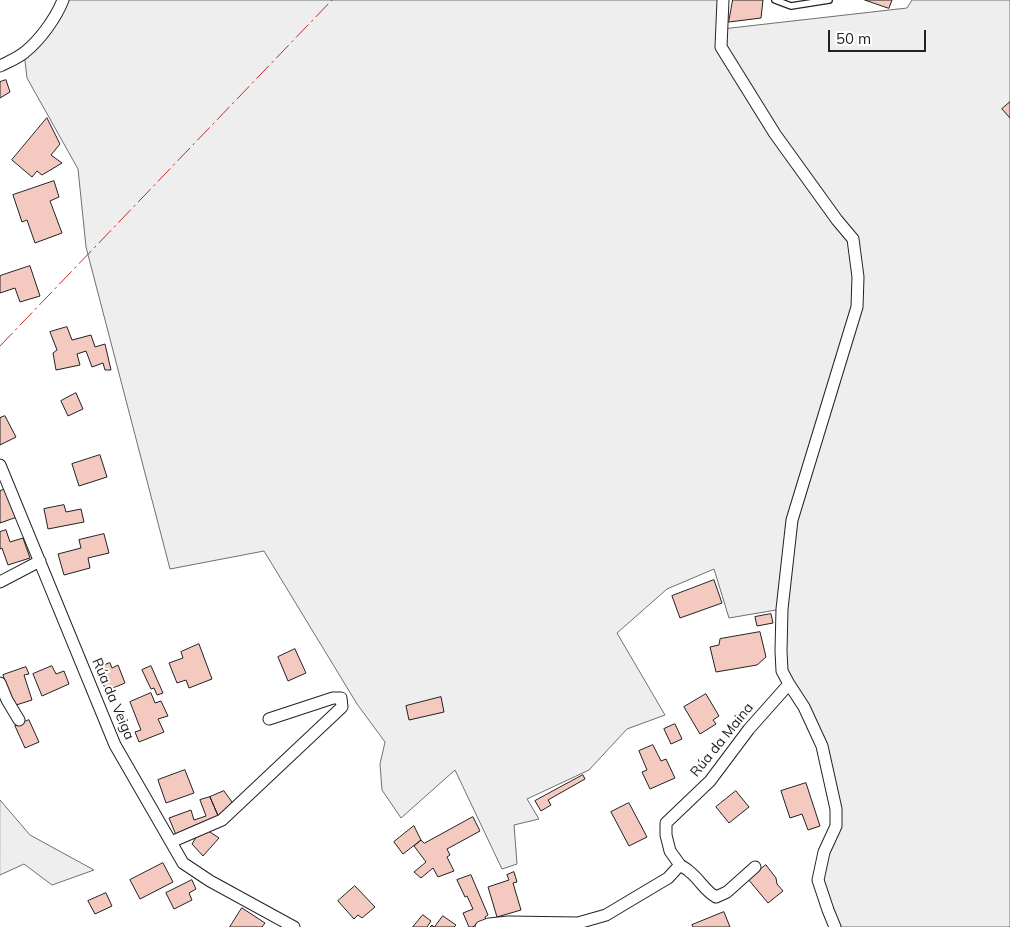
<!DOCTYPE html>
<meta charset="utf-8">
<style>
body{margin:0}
#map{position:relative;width:1010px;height:927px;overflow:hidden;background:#fff;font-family:Mulish,sans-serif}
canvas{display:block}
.scale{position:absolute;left:828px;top:30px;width:98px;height:22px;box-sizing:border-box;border:2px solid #222;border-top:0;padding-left:6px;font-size:15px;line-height:18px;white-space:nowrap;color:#222;-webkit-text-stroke:4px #fff;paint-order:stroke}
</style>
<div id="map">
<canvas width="1010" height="927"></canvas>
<div class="scale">50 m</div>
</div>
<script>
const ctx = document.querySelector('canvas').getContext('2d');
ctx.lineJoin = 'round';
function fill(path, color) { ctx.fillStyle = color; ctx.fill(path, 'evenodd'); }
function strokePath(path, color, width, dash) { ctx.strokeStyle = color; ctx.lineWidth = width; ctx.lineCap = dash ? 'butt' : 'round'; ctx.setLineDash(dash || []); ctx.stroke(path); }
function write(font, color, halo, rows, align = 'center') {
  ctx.font = font + ' Mulish,sans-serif'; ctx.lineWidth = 4; ctx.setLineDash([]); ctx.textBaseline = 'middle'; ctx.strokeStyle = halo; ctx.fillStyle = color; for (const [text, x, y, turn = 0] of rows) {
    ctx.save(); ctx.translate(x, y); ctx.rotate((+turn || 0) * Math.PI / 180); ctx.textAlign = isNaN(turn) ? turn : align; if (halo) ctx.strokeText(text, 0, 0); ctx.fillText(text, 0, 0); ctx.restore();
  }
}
const green = new Path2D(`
 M63 0H723L722 29 907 8 912 0H1010V927H835L818 880 836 826 822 746 782 671V609L729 618 714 569 667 589 617 633 665 715 627 729 589 770 527 799 539 819 514 825 517 864 502 869 455 770 401 818 382 790 380 764 385 742 357 704 264 551 170 569 86 247 78 169 27 78 24 53Z
 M0 800 30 835 94 870 52 885 24 864 0 875Z`);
fill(green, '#eee');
strokePath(green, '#6f6f6f', 1);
const building = new Path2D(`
 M733 0H763L761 18 729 22Z
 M865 0H892L889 8Z
 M6 80 10 92 0 98V82Z
 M1010 102V118L1002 109Z
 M47 118 60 144 51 155 62 163 42 175 37 171 32 177 12 160Z
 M54 181 59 197 50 201 62 233 35 243 27 220 22 222 13 195Z
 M30 266 40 296 20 302 15 288 0 293V276Z
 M67 327 72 340 91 335 95 347 105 344 111 370H105L103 363 92 367 86 351 77 354 80 365 56 370 53 353 57 350 50 332Z
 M76 393 83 409 68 416 61 401Z
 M5 416 16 437 0 445V418Z
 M100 455 107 477 79 486 72 464Z
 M6 489 17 517 0 523V491Z
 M64 505 66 512 81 509 84 522 48 529 44 509Z
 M6 530 10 542 23 538 30 558 8 565 2 548 0 549V532Z
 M104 534 109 553 88 558 90 568 64 575 58 554 81 548 79 540Z
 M714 580 722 603 680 618 672 596Z
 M771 614 773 623 757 626 755 617Z
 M760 632 766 657 757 665 716 672 710 647 719 645 720 639Z
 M199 644 212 679 189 688 186 680 177 683 169 663 183 658 181 652Z
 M295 649 306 673 288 681 278 657Z
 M110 663 112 668 118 665 125 683 106 691 97 668Z
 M52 666 56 674 64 671 69 684 42 696 33 674Z
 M151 666 163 693 157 695 154 688 151 689 142 670Z
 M26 667 29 674 24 675 32 700 13 706 3 675Z
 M151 693 155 703 161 701 168 716 158 719 164 732 139 742 135 732 141 730 130 702Z
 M706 694 719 716 713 720 716 724 700 734 684 707Z
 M441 697 444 712 409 720 406 706Z
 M29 720 39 742 25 748 15 726Z
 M675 724 682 739 671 744 664 729Z
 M653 745 661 761 666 759 675 778 650 789 642 772 647 770 639 751Z
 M185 770 194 793 166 803 158 780Z
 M583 775 585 779 548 800 551 805 541 811 535 801Z
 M806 783 820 826 808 830 802 814 790 818 781 791Z
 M224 791 235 806 219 818 210 797Z
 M736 791 749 807 729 823 716 807Z
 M210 797 219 818 176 835 169 818 191 810 194 820 206 816 200 800Z
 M629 803 647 837 629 846 611 812Z
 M473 817 480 831 447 849 450 855 447 857 454 871 438 877 433 868 421 878 414 872 426 862 414 846 421 840 424 843Z
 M414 826 421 840 403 854 394 842Z
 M207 830 219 838 203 856 192 844 198 834Z
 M163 863 173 882 140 899 130 880Z
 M766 865 776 878 777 884 783 891 768 903 748 879Z
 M514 872 517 882 513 883 521 910 497 917 488 887 509 880 507 875Z
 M471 875 488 915 485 917 486 921 472 927H469L463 913 473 909 467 896 465 897 457 880Z
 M192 880 196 889 189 893 192 900 174 909 166 893Z
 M355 886 375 907 362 918 358 915 354 919 338 901Z
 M106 893 112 906 95 914 88 901Z
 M242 908 265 923 262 927H230Z
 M724 912 730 927H693L692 925Z
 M423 915 431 921 427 927H413Z
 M443 916 456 925 454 927H430L432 925 434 927Z`);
fill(building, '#f3c9c0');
strokePath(building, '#222', 1);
const service = new Path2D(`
 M775 0 791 6 829 0`);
const minor = new Path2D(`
 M723 0 721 47 775 134 837 220 853 239 858 277 857 307 792 520 782 609 781 651 782 671 789 684 804 707 822 746 836 809V826L824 852 818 880 828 910 835 927
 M0 66C8 62 18 58 25 52 40 40 56 18 63 0
 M0 465 115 745 183 863 210 881 294 927
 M0 582 40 561
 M0 683 7 700 19 720
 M171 842 222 820 342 707 341 698H333L269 719
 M680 865C683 867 687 869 690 872 700 880 705 891 716 897L727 892 755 867
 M481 927 489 924 508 922 578 923 606 915 668 878 680 865 670 851 666 835V823L710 781 749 729 789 684`);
strokePath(service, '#222', 8);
strokePath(minor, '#222', 13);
strokePath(service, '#fff', 5.5);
strokePath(minor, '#fff', 11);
strokePath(new Path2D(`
 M0 346 332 0`), '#c62828', 1, [18, 4, 2.5, 4]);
write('14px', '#222', '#fff', [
 ["Rúa da Veiga",113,699,67],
 ["Rúa da Maina",722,740,-51]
]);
</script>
